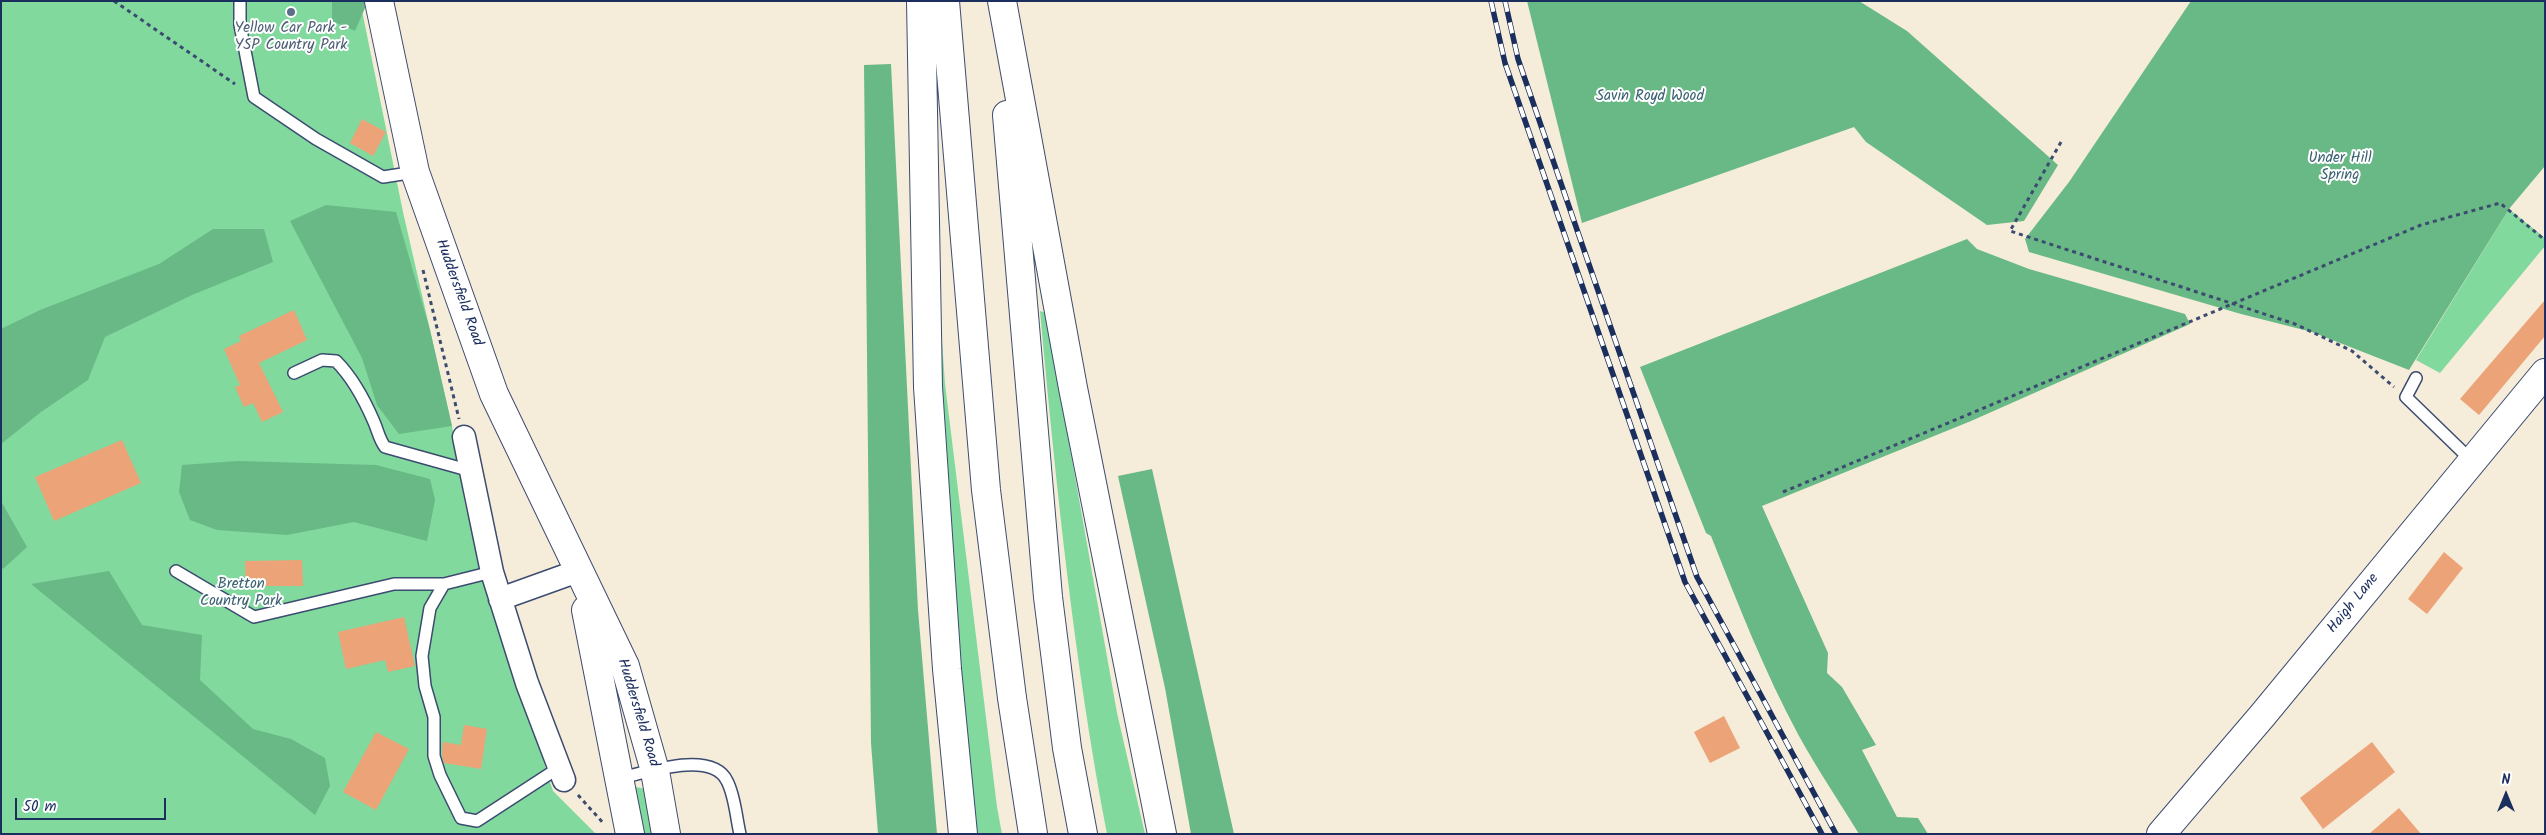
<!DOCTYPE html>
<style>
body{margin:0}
#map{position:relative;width:2546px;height:835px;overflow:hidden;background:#f5ecd9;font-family:Kalam,sans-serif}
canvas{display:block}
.frame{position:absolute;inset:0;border:2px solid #1b2f5e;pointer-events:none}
.north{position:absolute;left:2481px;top:770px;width:50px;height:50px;-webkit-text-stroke:4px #fff;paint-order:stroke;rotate:0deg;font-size:14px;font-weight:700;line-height:20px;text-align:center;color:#1b2f5e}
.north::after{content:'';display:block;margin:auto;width:18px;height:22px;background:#1b2f5e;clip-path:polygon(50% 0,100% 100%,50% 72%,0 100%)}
.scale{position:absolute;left:15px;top:798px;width:151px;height:22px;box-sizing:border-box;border:2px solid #1b2f5e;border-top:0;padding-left:6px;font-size:15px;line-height:18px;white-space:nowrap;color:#1b2f5e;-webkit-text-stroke:4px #fff;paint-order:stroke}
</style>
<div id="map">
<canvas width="2546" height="835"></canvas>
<div class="frame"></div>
<div class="north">N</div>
<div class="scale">50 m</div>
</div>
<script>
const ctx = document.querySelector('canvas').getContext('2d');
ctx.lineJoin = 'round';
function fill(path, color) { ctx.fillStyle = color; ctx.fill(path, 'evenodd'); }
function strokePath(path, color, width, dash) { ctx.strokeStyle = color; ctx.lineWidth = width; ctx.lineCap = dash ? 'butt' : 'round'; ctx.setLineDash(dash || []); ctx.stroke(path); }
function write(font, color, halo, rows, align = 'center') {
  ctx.font = font + ' Kalam,sans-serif'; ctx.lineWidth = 4; ctx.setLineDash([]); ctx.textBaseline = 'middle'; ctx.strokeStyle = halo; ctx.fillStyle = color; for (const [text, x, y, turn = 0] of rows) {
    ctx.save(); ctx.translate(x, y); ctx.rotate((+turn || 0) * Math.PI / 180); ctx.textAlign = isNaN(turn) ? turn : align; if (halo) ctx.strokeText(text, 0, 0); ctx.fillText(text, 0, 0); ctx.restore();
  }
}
fill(new Path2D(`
 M1 1H360L403 212 452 426 465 504 497 616 553 791 596 834H1Z
 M2509 209 2545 238V246L2440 373 2416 360Z
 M1040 311 1046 313 1117 713 1145 834H1107C1074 662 1056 485 1040 311Z
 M940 313 945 384 997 807 1002 834H974L939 411Z
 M636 787 645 789 652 834H638L632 793Z`), '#81d99e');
fill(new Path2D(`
 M332 1H368L355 31 332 21Z
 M1527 1H1859L1907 31 2058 165 2024 221 1987 225 1866 142 1854 127 1582 223Z
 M2191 1H2545V166L2509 209 2409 370 2312 332 2241 314 2029 252 2025 239 2069 182Z
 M891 64 918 610 937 834H878L871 743 864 65Z
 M326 205 396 212 430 330 452 426 399 434 377 405 362 358 290 221Z
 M213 229H264L273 262 192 295 105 337 88 380 41 412 1 444V329L40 310 159 264Z
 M1967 239 1977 249 2029 269 2185 314 2190 324 1971 421 1762 506 1828 653 1827 673 1842 687 1876 745 1862 750 1897 817 1918 818 1928 834H1859C1839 801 1817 769 1799 736 1764 671 1738 604 1711 536L1706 533 1640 367Z
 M238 461 376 465 430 479 435 500 427 541 354 522 287 535 217 530 190 520 179 492 182 465Z
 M1152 469 1234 834H1191L1165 688 1118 476Z
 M1 501 27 547 3 569 1 566Z
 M109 571 142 625 202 635 200 680 253 729 291 739 325 758 330 786 315 815 31 584Z`), '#68b985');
fill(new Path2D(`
 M362 119 386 132 373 156 350 143Z
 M2545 300V336L2479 415 2460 399Z
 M294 310 307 340 259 363 283 412 262 422 253 403 244 407 235 387 240 385 224 349 241 341 239 336Z
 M122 440 141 483 54 521 35 477Z
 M2444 552 2463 568 2427 614 2408 599Z
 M302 560 303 586H246L245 561Z
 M404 617 415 666 388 672 385 660 346 669 338 632Z
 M1724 716 1740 748 1710 763 1694 732Z
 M464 725 487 729 481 769 444 763 442 755 443 742 461 745Z
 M376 732 409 749 376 810 343 792Z
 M2372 742 2395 772 2323 829 2300 798Z
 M2399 808 2421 834H2369Z`), '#eca377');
const service = new Path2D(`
 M240 1V25L254 97 316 139 383 177 415 172
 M294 373 322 360 336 361C352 377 365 401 374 422 378 431 379 439 385 447L471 471
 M2416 378 2406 397 2472 461
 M176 571 254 617 394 584H444
 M492 572 444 584 430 608 422 656 425 686 434 717V756L440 775 461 818 477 821 560 767
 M621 778C647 772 712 750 727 781 735 796 736 817 740 834`);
const minor = new Path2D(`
 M464 437 492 572 527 683 564 780
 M500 599 578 571`);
const tertiary = new Path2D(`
 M2161 834 2262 716 2545 373`);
const trunk = new Path2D(`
 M379 1 415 172 494 394 625 666 655 771 666 834
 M586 610 630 834`);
const motorway = new Path2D(`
 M921 1 928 387 947 669 963 834
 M945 1 986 490 1012 698 1033 834
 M1002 1 1073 388 1162 834
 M1007 115 1048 597 1067 748 1083 834`);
strokePath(service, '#3c4b70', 14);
strokePath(minor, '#3c4b70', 25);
strokePath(tertiary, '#3c4b70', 30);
strokePath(trunk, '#3c4b70', 30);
strokePath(motorway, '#3c4b70', 30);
strokePath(new Path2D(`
 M114 1 235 84
 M2061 142 2010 231 2295 324 2352 351 2394 387
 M423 270 459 419
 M1783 492 2421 225 2500 203 2545 240
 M578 795 604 824`), '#3c4b70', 3, [4, 4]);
strokePath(service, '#fff', 11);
strokePath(minor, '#fff', 22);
strokePath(tertiary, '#fff', 28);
strokePath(trunk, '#fff', 28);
strokePath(motorway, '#fff', 28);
const rail = new Path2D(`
 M1491 1 1505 63 1685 582 1822 834
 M1505 1 1518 59 1697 577 1836 834`);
strokePath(rail, '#1b2f5e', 5.5);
strokePath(rail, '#fff', 4, [11]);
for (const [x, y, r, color] of [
 [291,12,5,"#5c6f8a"]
]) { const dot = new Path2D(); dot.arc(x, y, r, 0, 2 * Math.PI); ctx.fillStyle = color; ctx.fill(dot); strokePath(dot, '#fff', 2); }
write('15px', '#4e5e75', '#fff', [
 ["Yellow Car Park -",291,29],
 ["YSP Country Park",291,46]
]);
write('15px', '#3a6271', '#fff', [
 ["Savin Royd Wood",1650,97],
 ["Under Hill",2340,159],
 ["Spring",2340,176],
 ["Bretton",241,585],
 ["Country Park",241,602]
]);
write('15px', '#1b2f5e', '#fff', [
 ["Huddersfield Road",458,293,70],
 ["Haigh Lane",2354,604,-51],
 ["Huddersfield Road",637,713,73]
]);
</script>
